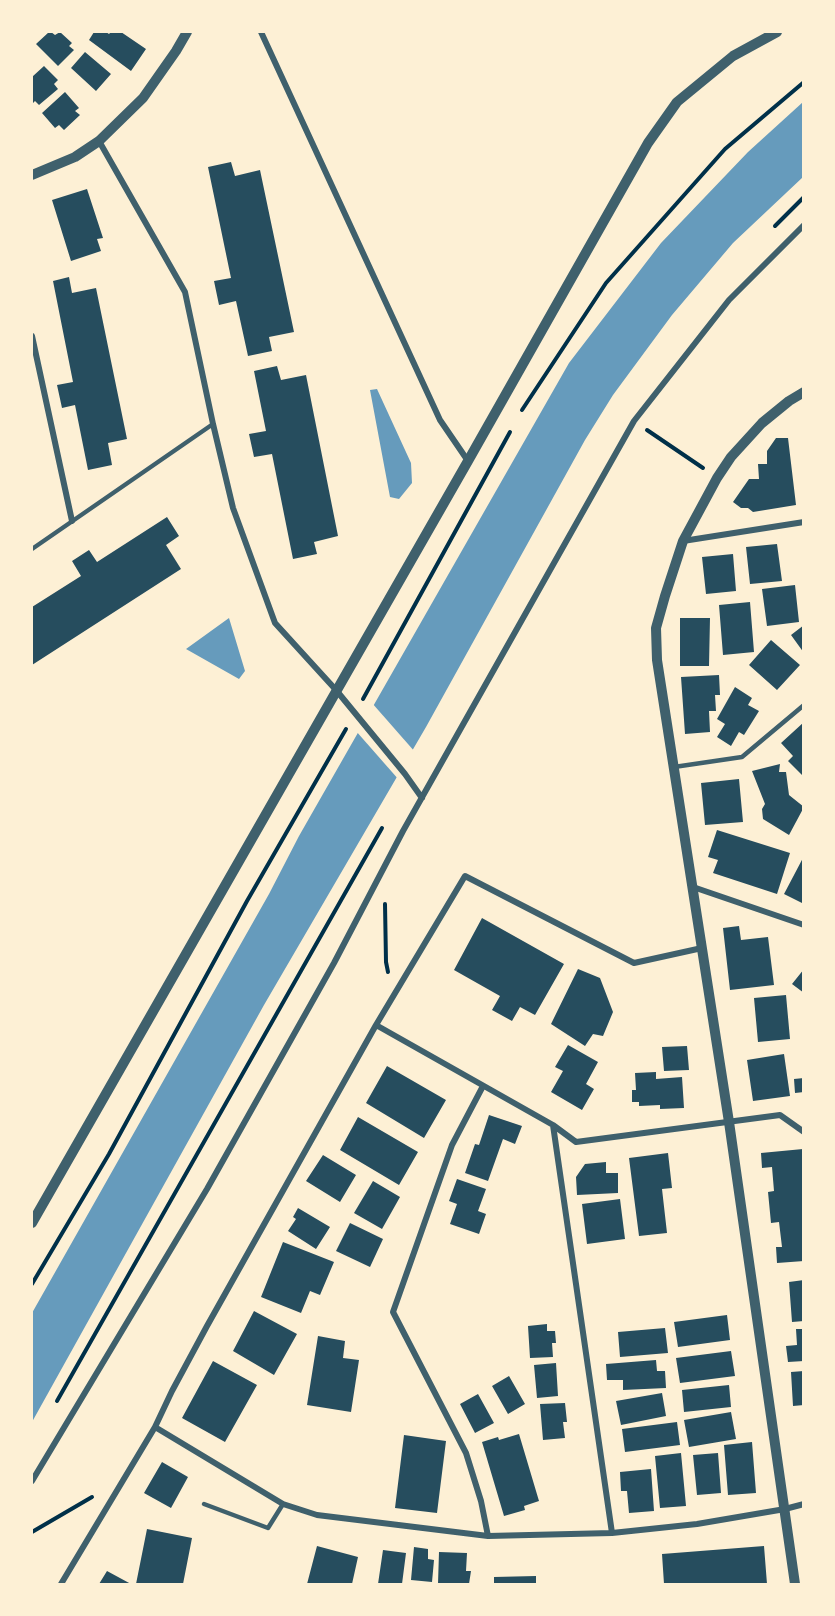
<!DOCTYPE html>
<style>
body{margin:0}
#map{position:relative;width:835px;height:1616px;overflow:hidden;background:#fdf0d5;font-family:"IBM Plex Sans",sans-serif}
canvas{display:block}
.frame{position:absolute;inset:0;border:33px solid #fdf0d5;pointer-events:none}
</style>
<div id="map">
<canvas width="835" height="1616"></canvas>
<div class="frame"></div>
</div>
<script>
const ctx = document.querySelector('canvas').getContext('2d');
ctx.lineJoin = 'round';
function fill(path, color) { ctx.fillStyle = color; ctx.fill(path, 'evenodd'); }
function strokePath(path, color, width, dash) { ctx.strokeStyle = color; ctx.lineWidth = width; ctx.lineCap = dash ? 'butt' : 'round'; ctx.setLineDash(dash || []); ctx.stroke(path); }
fill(new Path2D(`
 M803 102V177L733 243 672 315 613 395 585 440 426 727 264 1005 32 1422V1313L269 894 299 836 569 363 661 243 748 152Z
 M377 389 411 463 412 483 399 499 390 497 370 390Z
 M229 618 245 671 239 679 186 649Z`), '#669bbc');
fill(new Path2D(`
 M372 703 415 752 399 780 356 731Z`), '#fdf0d5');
fill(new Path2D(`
 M49 32H51L55 35 60 32 72 43 69 46 74 50 58 66 36 44Z
 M94 32H106L109 34 111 32H121L146 49 131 71 89 40Z
 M85 52 111 74 96 91 71 68Z
 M44 66 58 80 54 84 58 89 39 105 35 101 32 104V77Z
 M65 92 79 108 75 111 80 115 64 130 59 125 55 128 42 113Z
 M231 162 235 176 260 170 294 332 269 337 272 351 248 356 236 301 219 305 214 281 231 278 208 167Z
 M87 189 103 238 97 239 101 251 71 261 52 200Z
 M69 277 72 293 96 288 127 439 108 443 112 465 88 470 75 405 62 408 57 385 73 382 53 281Z
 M277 366 281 380 306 375 338 536 314 542 317 554 293 559 272 454 254 457 249 434 266 431 254 371Z
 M776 438H788L796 505 753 512 748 508H741L733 502 749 479H759L758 464H767V451Z
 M167 517 179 536 166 545 181 569 32 665V607L81 576 72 561 89 550 97 562Z
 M777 544 782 581 750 584 746 547Z
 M733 554 736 591 706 594 702 557Z
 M795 585 799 622 767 626 762 589Z
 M750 602 754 652 723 655 719 605Z
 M680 618H710L709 666H680Z
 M804 625V653L791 635Z
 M771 640 800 665 777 690 749 665Z
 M719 675 720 695H715L716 711H709L710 732 685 734 681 677Z
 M735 687 752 698 748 705 759 711 744 735 739 732 731 746 717 737 725 724 717 719Z
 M804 722V777L788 761 793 756 781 743Z
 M780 764 779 772H786L789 795 804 807 789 835 763 819 762 809 765 804 752 771Z
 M739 779 743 822 705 825 701 783Z
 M717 830 790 853 777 894 713 873 718 860 708 857Z
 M804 856V904L784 894Z
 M482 918 564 964 535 1015 520 1007 512 1021 492 1010 500 996 454 970Z
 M739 926 741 940 768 937 774 985 730 990 723 928Z
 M578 969 600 978 613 1012 603 1036 593 1034 585 1046 551 1024Z
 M804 969V993L792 984Z
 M786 995 790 1039 758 1042 754 998Z
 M568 1045 598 1062 586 1084 594 1089 582 1110 551 1092 563 1071 555 1067Z
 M687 1046 689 1070 664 1071 662 1047Z
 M784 1054 790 1096 753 1101 747 1060Z
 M387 1066 446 1100 424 1138 366 1103Z
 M656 1072V1079L682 1077 684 1108 660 1109V1105L639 1106V1102H632V1090H636L635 1073Z
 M804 1078V1092L795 1093 794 1079Z
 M489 1115 522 1126 515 1144 503 1139 488 1181 465 1173 475 1144 479 1145Z
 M358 1117 418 1152 399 1185 340 1150Z
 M803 1149 804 1261 777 1263 776 1247H782L779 1222 771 1223 768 1192 774 1191 772 1167 762 1168 761 1153Z
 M668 1153 672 1188 662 1189 667 1233 639 1236 629 1158Z
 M323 1155 356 1175 340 1202 306 1181Z
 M606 1162V1173H618V1193L577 1195 576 1177 585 1164Z
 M457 1179 486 1189 478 1211 486 1214 479 1234 450 1224 457 1204 449 1201Z
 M373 1181 400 1197 382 1229 354 1213Z
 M620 1199 625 1239 587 1244 582 1204Z
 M298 1208 330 1227 316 1249 288 1231 296 1219 293 1217Z
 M350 1223 383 1239 370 1267 336 1251Z
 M283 1242 334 1262 320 1295 310 1291 301 1313 261 1297Z
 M804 1280V1321L792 1322 789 1282Z
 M254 1311 297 1334 274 1375 233 1351Z
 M727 1315 730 1340 678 1347 674 1322Z
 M547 1324V1331H555L556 1343H552L553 1357 530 1358 528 1326Z
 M665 1328 668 1353 620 1357 618 1332Z
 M796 1329H804V1361L788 1362 786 1346 797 1345Z
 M318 1336 345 1341 343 1358 359 1360 351 1412 307 1405Z
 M731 1351 735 1376 680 1383 676 1358Z
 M656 1360 657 1371H665L666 1388 623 1390V1380H607L606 1364Z
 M213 1361 257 1385 225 1442 182 1418Z
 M556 1363 558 1396 537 1398 534 1365Z
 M804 1371V1405L793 1406 791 1372Z
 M509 1376 525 1404 508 1414 492 1386Z
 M729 1385 731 1407 684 1412 682 1390Z
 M662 1393 666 1416 621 1425 616 1401Z
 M478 1394 494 1423 475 1433 460 1404Z
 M565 1403 567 1422H563L565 1438 543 1440 540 1404Z
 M731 1412 736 1439 689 1447 684 1420Z
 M677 1422 680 1445 625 1452 622 1429Z
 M519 1434 539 1501 524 1506 525 1510 504 1516 482 1442 498 1437 499 1440Z
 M404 1435 446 1441 437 1513 395 1508Z
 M752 1442 756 1493 728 1495 724 1445Z
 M681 1453 686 1506 660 1508 655 1456Z
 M718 1453 721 1493 697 1495 693 1455Z
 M162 1462 188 1477 171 1508 144 1493Z
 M651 1469 654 1511 629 1513 627 1491H621L620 1472Z
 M147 1529 192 1538 183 1584H136Z
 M317 1546 358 1557 352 1584H307Z
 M764 1546 767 1584H664L662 1554Z
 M414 1547 428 1549V1559L434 1560 432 1582 411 1580Z
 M383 1550 406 1553 402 1584H378Z
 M439 1552 467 1553 466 1571H471L469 1584H438Z
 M107 1571 131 1584H99Z
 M536 1576V1584H494V1577Z`), '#264d5e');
strokePath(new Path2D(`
 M775 226 804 197
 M522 410 606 283 725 149 804 82
 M647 430 703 468
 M363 699 510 432
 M385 904 386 962 388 972
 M32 1284 109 1154 247 901 346 729
 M57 1401 382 828
 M32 1532 92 1497`), '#003049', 4);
strokePath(new Path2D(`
 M32 549 213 424
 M674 767 742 757 804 705
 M204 1504 268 1528 283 1504`), '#3f606c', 4.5);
strokePath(new Path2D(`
 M261 32 440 420 468 461
 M99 141 185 292 213 424 233 508 275 623 336 690 405 774 422 798
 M32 336 72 521
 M683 541 804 522
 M693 887 804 925
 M376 1025 553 1125 576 1142 780 1115 804 1132
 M483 1086 452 1145 393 1312 466 1453 481 1501 488 1536
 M553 1125 612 1533
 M155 1427 283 1504 317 1515 488 1536 612 1533 697 1524 785 1509 804 1504
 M32 1481 207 1189 334 963 403 831 634 421 729 300 804 225
 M61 1584 155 1427 172 1391 207 1326 376 1025 465 876 634 963 702 948`), '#3f606c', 6);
strokePath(new Path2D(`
 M32 175 75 157 99 141 143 98 176 51 187 32
 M32 1223 468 461 648 143 677 102 733 56 777 32
 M795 1584 729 1122 657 660 656 628 665 596 683 541 717 478 731 457 762 423 789 401 804 392`), '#3f606c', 10);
</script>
